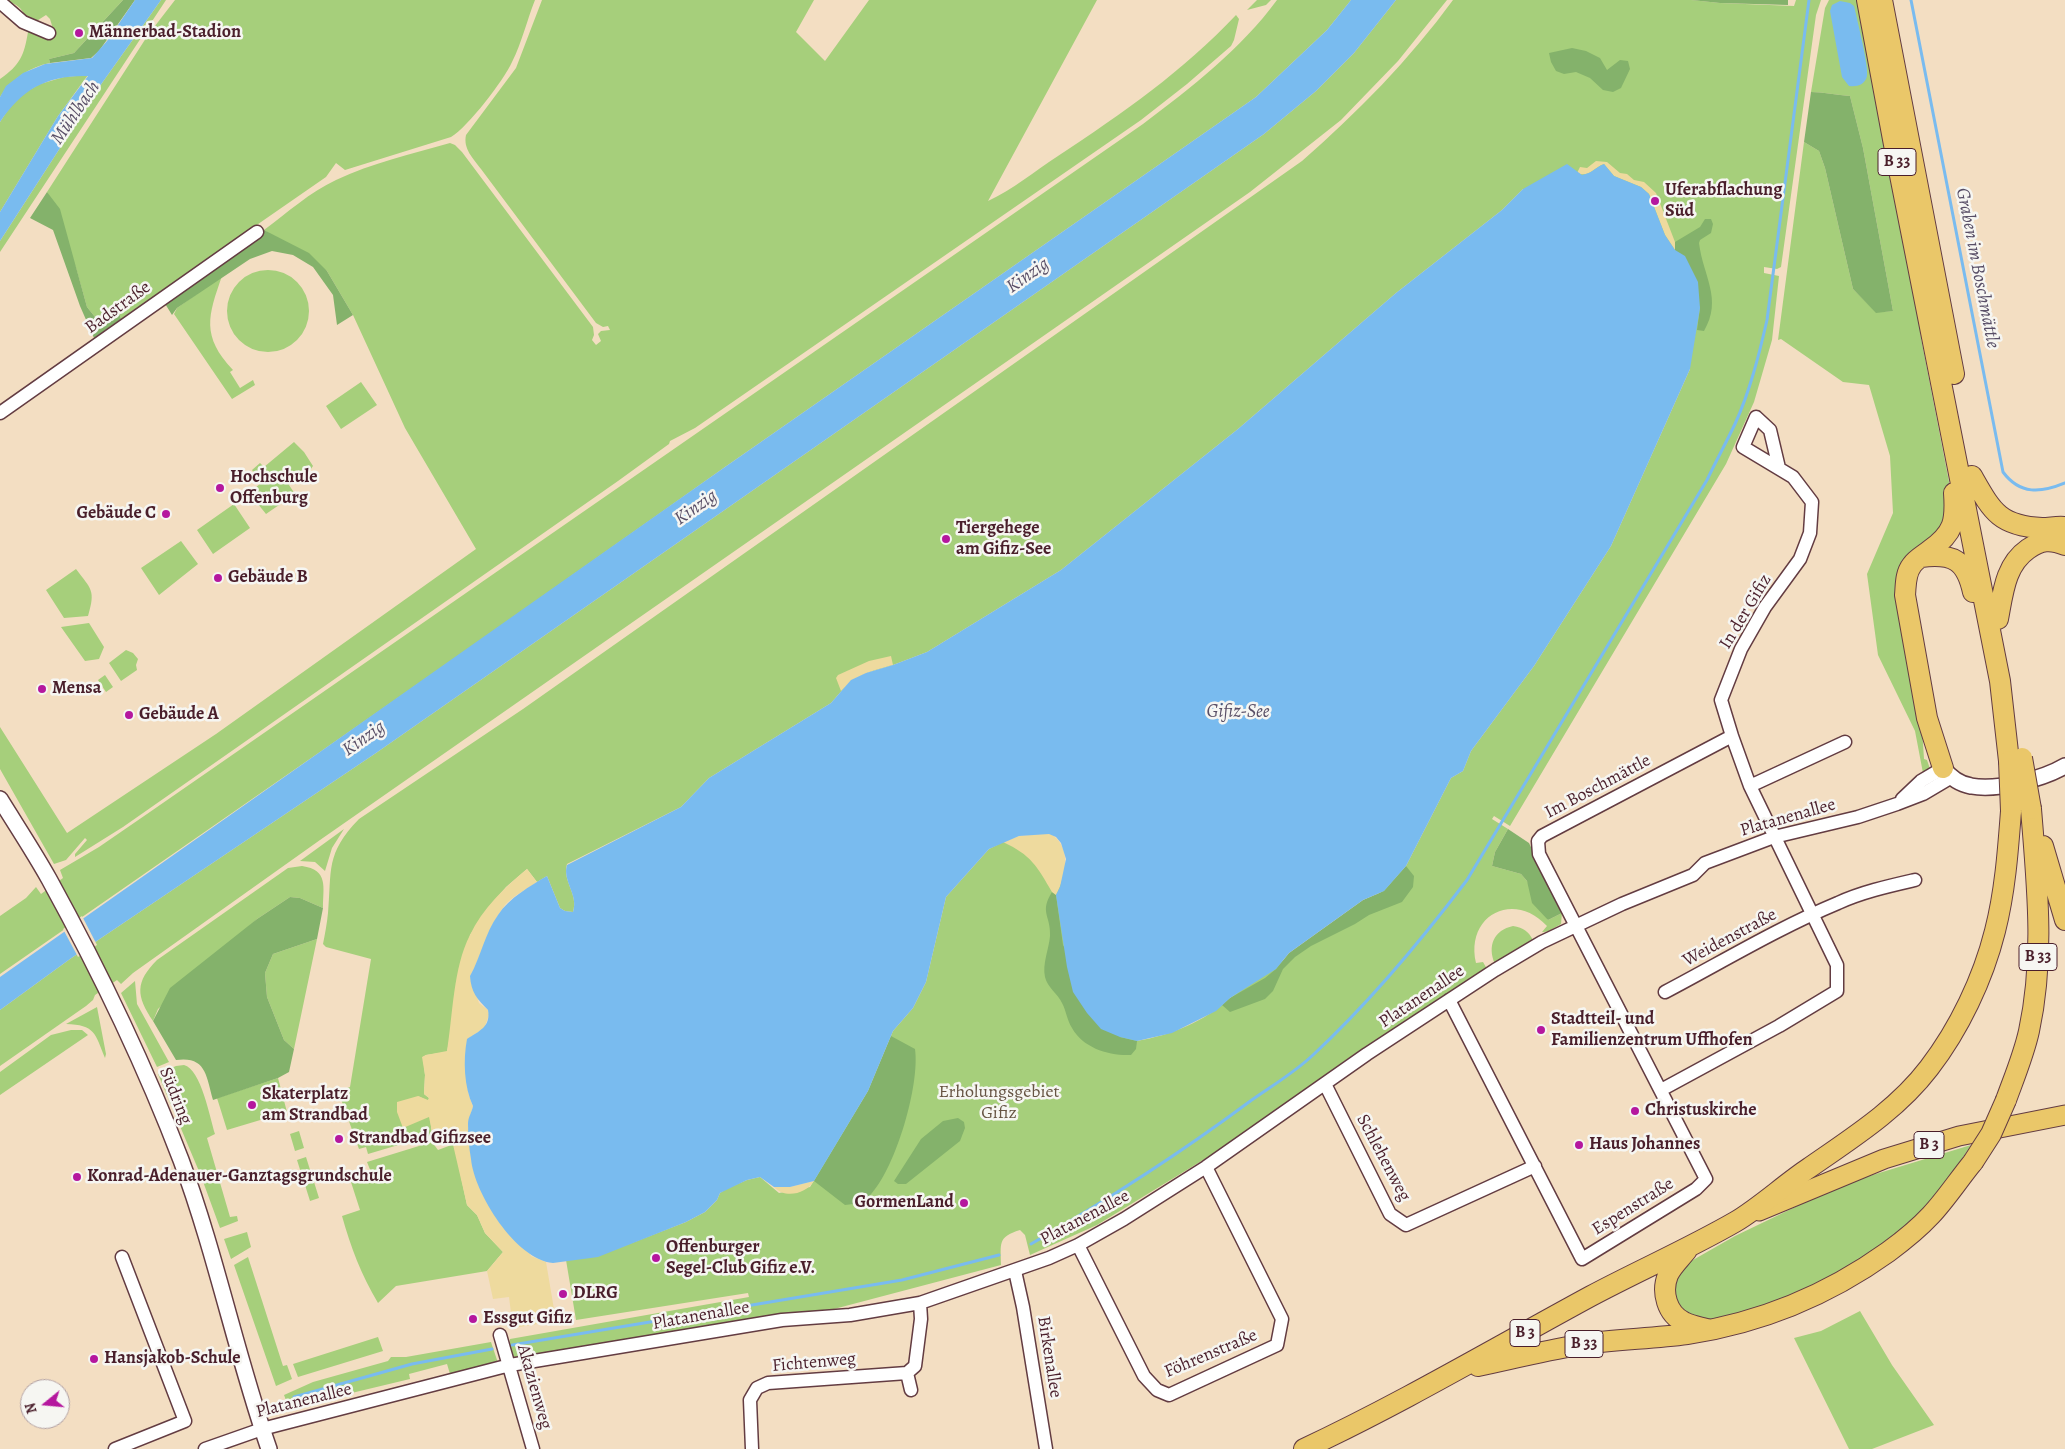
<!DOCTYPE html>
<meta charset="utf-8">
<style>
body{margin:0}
#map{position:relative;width:2065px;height:1449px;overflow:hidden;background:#f3dec2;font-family:Alegreya,serif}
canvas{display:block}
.north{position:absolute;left:20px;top:1379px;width:50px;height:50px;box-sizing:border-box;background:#f6f6f2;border:1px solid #b1a0a2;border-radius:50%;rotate:253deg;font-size:14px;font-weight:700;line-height:20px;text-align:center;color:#4a1f2b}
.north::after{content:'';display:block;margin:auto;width:18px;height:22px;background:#b5179e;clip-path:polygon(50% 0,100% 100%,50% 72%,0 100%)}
</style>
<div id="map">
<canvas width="2065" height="1449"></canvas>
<div class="north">N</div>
</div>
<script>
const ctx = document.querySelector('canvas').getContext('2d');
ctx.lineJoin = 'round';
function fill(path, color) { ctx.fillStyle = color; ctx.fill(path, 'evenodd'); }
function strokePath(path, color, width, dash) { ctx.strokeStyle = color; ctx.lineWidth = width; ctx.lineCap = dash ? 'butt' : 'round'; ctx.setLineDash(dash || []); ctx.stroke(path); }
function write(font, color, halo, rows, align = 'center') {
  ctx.font = font + ' Alegreya,serif'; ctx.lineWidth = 5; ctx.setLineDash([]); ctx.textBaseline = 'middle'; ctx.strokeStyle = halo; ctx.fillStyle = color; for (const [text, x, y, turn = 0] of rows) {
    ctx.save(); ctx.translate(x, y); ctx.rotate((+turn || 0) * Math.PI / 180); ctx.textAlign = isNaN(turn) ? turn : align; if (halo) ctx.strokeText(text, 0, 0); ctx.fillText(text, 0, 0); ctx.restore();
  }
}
fill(new Path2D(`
 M3 0H123L74 53 49 59 50 63C30 67 11 79 0 97V79C20 65 24 56 28 32H54L50 19 46 15 35 22 26 18C21 6 16 4 3 0Z
 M161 0H166L0 252V241L102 83Z
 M175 0H535C527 20 522 42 512 62 504 80 468 127 451 137L345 170 336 163 326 177 121 319 119 313 109 317H95L87 307 76 268 47 192 148 35Z
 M542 0H814L796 32 825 61 869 0H1097L988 201C1012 190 1035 171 1058 156 1123 113 1182 72 1236 15L1239 19 1234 40 1231 46 1187 84 1141 120 695 428 670 441 669 444 618 481 123 827 75 857V854L87 840 85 838 66 860 54 864 0 769V727L67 833 216 734 476 549 405 428 353 315 327 271 264 230C287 213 310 192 336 180 372 163 412 154 450 143L455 145 462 152 593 327 594 335 592 340 596 345 601 341 598 334 601 331 610 330 608 326 603 327 596 323 481 169C473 158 463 149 466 135L516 68Z
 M1257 0H1271L1266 5 1247 10Z
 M1277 0H1351L1327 30 1256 97 725 467 464 652 0 974V916L26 898 36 887 41 894 63 878 60 870 99 847 147 814 1143 124C1192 87 1241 49 1277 0Z
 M1396 0H1447L1398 61 1341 120 1250 192 320 840 133 973 121 984 117 980 95 995 93 1000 86 1006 0 1066V1010L70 959 376 753 1264 134 1316 91 1354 53Z
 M1453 0H1691L1720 3 1794 6 1796 0H1821L1816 15 1781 267 1777 269 1764 267V273L1779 276 1772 340 1754 402 1726 464 1510 826 1494 816 1492 819 1508 829 1495 852 1492 866 1521 874 1527 881 1548 920 1562 913 1561 924C1555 927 1548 933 1542 932L1547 926C1514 890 1465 915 1476 963L1483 962 1487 969 1353 1055 1221 1149 1097 1225 1030 1255 1025 1235 1020 1230C997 1237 1001 1244 1001 1265L834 1309 783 1314 512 1360 509 1347 510 1339 749 1297 748 1293 576 1320 566 1260 598 1256 686 1222 705 1212 717 1200 720 1193 726 1189 747 1180 760 1177 779 1193 810 1187 868 1091 893 1031 913 1008 926 982 946 897 989 849 1003 842 1049 833 1137 1041C1171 1035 1204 1022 1230 998L1384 890 1406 866 1451 778 1463 771 1471 751 1534 666 1611 546 1690 369 1523 189 1502 210 1396 293 1238 429 1061 570 927 652 893 665 866 673 851 680 831 703 709 778 681 807 567 864C562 882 579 894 573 912L565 911 560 908 547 876 537 882 527 869 506 887 488 908 470 935 447 1052 426 1055 423 1057 425 1075 424 1094 429 1098 428 1101 418 1096 430 1117 432 1135 368 1154 366 1147 359 1149 338 1091 350 1087 371 959 326 947 323 944C325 934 327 923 328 913 332 870 325 854 359 819L523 709 1302 161C1358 112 1409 60 1453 0Z
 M1829 0H1858L1922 313 1920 327 1921 338 1952 497 1942 533 1911 555 1924 759 1927 760 1930 769 1923 773 1915 731 1878 655 1867 574 1893 513 1890 456 1869 385 1843 382 1781 339 1778 340 1804 142 1819 151 1825 168 1853 289 1876 312 1893 311 1863 148 1850 96C1837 95 1824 92 1811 92L1825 8Z
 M88 75 58 116 0 212V122L11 105 24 93 40 84 64 77Z
 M227 311a41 41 0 1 1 82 0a41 41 0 1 1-82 0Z
 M222 276C208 316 201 336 233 370L230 372 240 388 253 380 255 385 232 399 174 314 177 308Z
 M361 382 377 405 341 429 326 406Z
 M294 442 304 452 313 466 308 473 289 485 295 494 266 514 249 493 261 483 252 470 260 463 264 467Z
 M234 504 250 528 213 554 197 530Z
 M181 541 198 564 159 595 141 568Z
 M76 569C91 589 96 590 88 616L64 618 46 590Z
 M89 623 104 647 99 659 85 661 61 627Z
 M126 650 133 653 138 659 136 665 137 670 121 681 109 663Z
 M105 675 113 687 106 692 98 680Z
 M344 829 332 848 325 871 315 862 300 861Z
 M302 866C329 870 323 887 323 908L300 898 290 897 257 919 158 1009 153 1021C136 996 135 982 157 960L288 868Z
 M1513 926C1524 928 1528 931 1533 940L1495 964C1487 946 1494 930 1513 926Z
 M317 939 294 1049 284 1040 267 997 265 973 273 954Z
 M135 981 137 1004 169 1062 157 1067 121 993Z
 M97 1007 106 1054 105 1058C95 1033 95 1025 66 1024Z
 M71 1030H82L88 1035 0 1095V1072L51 1035Z
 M184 1065C201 1069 210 1118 215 1134L207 1138 230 1217 237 1216 238 1221 220 1228 201 1176 158 1074 176 1066Z
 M278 1078 287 1112 227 1130 217 1098Z
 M299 1131 304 1148 295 1151 290 1134Z
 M432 1142 438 1150 454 1144 467 1205 477 1215 485 1233 503 1252 487 1271 396 1286 378 1303C361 1274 351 1248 342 1216L360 1210 350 1179 371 1172 367 1162Z
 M1971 1145 1954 1171 1928 1205 1889 1243 1784 1303 1718 1320H1687L1669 1298 1679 1268 1735 1236 1843 1184Z
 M306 1157 311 1173 302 1176 297 1160Z
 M314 1182 319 1198 310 1201 305 1185Z
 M247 1232 251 1247 231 1259 224 1239Z
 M248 1257 283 1366 287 1365 292 1379 276 1386 234 1265Z
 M1860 1311 1892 1365 1934 1425 1872 1449H1849L1794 1338 1821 1331Z
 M378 1337 383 1351 298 1377 293 1364Z
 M491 1342 498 1363 450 1374 447 1364 409 1374 410 1379 289 1408 284 1395 313 1382 388 1361 391 1357H406Z`), '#a6cf7b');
fill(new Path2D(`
 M123 0H135L99 51 91 58 50 63 49 59 74 53Z
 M1691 0H1788V5L1720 3Z
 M1572 48 1586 51 1600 58 1607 70 1620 60 1628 61 1630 69 1621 88 1613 92 1603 90 1590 78 1576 72 1564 74 1556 71 1551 62 1549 53Z
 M1811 92C1824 92 1837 95 1850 96L1863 148 1893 311 1876 313 1853 289 1825 168 1819 151 1804 142Z
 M47 192 60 209 87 307 95 317H109L119 313 121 319 94 338 80 306 53 230 30 218Z
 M1705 219H1711L1713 224 1711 233 1700 240 1699 243C1703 276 1723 299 1704 331L1697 330 1700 308 1675 250V242L1700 227Z
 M264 230 309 253 327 271 353 315 337 325 333 295 313 267 293 255 272 251 250 259 177 308 172 315 164 302Z
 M1508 829 1529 843 1562 913 1548 920 1532 903 1527 881 1521 874 1492 866 1495 852Z
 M1406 866 1414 876 1413 887 1402 902 1369 915 1355 924 1311 946 1295 957 1283 969 1273 991 1265 999 1230 1012 1222 1005 1230 998 1265 978 1276 969 1289 953 1363 900 1384 891Z
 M1052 892 1056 895 1063 945 1120 1037 1137 1041 1136 1049 1131 1055C1109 1056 1083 1048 1072 1028 1067 1020 1066 1010 1062 1003 1058 994 1047 987 1045 977 1042 964 1049 949 1050 936 1051 915 1039 913 1052 892Z
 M290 897 300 898 323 908 317 939 273 954 265 973 267 997 284 1040 294 1049 289 1072 278 1078 213 1100C206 1075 206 1056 176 1060L153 1021 170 988 257 919Z
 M891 1036 915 1049C920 1085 896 1166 872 1193 865 1202 856 1204 845 1205L814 1181 868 1091Z
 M958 1118 964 1122 965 1128 960 1141 906 1184H898L894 1181 921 1139 943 1121Z`), '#84b26b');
fill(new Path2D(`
 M1596 161 1607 162 1620 173 1627 174 1634 180 1644 182 1656 193 1675 242V250L1665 235 1649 194 1641 187 1614 176 1604 164C1593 168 1589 178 1577 173L1580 167 1587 168Z
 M891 656 893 665C871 671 857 674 841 691L836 678 838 675 869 661Z
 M1049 833C1072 845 1067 875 1056 895L1052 892C1037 866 1031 855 1003 842L1019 836Z
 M527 869 537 882C527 889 513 896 505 905 488 927 483 953 470 976L479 1003 488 1010 489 1015 484 1029 473 1035C468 1060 462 1082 473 1106L468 1124 469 1132 531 1256 546 1262 556 1321 513 1328 509 1297 493 1299 487 1271 503 1252 485 1233 477 1215 467 1205 451 1136 434 1141 429 1117 403 1128 397 1112V1102L418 1096 428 1100 429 1098 424 1094 425 1075 422 1057 426 1055 447 1051C453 1015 453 968 470 935 482 909 505 887 527 869Z
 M814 1181C806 1194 785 1199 774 1187H790Z`), '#eeda9e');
fill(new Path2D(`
 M135 0H161L102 83 0 241V212L58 116 88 76C47 75 22 89 0 122V97L6 86 23 73 45 64 92 58 107 41Z
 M1351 0H1396L1354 53 1316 91 1264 134 376 753 70 959 0 1010V977L725 467 1256 97 1327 30Z
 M1840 1 1850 3 1854 6C1857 19 1869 67 1867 76 1865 85 1857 87 1849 86L1842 77 1830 11 1832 5Z
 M1567 164 1582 175C1593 173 1594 168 1604 164L1614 176 1641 187 1649 194 1665 235 1675 250 1685 256 1698 282 1700 308 1690 369 1611 546 1534 666 1471 751 1463 771 1451 778 1406 866 1384 891 1363 900 1289 953 1276 969 1230 998 1216 1011 1172 1033 1137 1041 1120 1037 1101 1029 1087 1013 1073 992 1067 967 1056 895 1060 887 1066 859 1061 843 1056 837 1049 834 1019 836 989 849 946 897 926 982 913 1008 893 1031 868 1091 814 1181 790 1187H774L760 1177 747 1180 720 1193 717 1200 705 1212 686 1222 598 1257 553 1263C516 1260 474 1193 471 1159 469 1148 468 1135 468 1124 468 1117 472 1112 473 1106 464 1087 463 1060 467 1039 479 1031 491 1027 488 1010 477 999 471 992 470 976 481 956 485 933 498 915 509 898 530 886 547 876L560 908 565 911 573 912C579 895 562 881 567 865L681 807 709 778 831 703 851 680 866 673 893 665 927 652 1061 570 1238 429 1396 293 1502 210 1523 189Z`), '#79bbef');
fill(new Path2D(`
 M82 916 97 945 78 957 63 929Z`), '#f3dec2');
strokePath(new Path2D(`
 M1911 0 2003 472C2020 495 2041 493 2065 483
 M1031 1244C1106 1201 1179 1154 1249 1102 1270 1087 1294 1073 1313 1055 1370 1002 1420 942 1467 880L1707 480C1716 461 1726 443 1735 424 1750 391 1759 355 1767 320L1809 0
 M512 1345 902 1280 999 1255
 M294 1397 412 1364 492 1349`), '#79bbef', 3);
const minor = new Path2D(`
 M0 2 23 22 49 33
 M0 413 257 232
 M1750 786 1845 742
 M1902 799 1921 781 1943 768
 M1665 992C1722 962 1778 928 1838 903 1862 892 1889 886 1915 880
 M1449 1000 1582 1259 1696 1189 1706 1179 1539 854 1538 841 1542 836 1732 736
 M1325 1084 1390 1214 1406 1225 1535 1166
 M1661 1090 1779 1026 1837 991V965L1750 786 1732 736 1721 700 1741 649 1765 607 1800 559 1810 533 1812 502 1793 477 1743 447 1756 417 1770 430 1779 468
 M1078 1245 1144 1376 1157 1390 1169 1395 1277 1345 1282 1319 1206 1167
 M1015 1271 1023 1307 1046 1449
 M500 1335 533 1449
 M907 1373 911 1390
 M115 1449 185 1421 122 1257
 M205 1449 262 1429 510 1365 782 1320 850 1315 920 1303 1049 1258 1078 1245 1124 1219 1206 1167 1367 1054 1495 970 1542 942 1622 904 1693 875 1705 863 1774 837 1858 817 1897 804 1923 794 1950 778
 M752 1449 750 1400 757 1388 768 1383 907 1373 915 1366 921 1319 920 1303`);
const tertiary = new Path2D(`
 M1943 768C1950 777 1959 784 1971 786 1997 791 2043 779 2065 766
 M0 799C16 825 34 852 49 879 99 970 144 1063 181 1160 216 1254 236 1354 269 1449`);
const primary = new Path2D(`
 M1759 1211 1884 1159 1959 1136 2065 1115`);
const trunk = new Path2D(`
 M1867 0 1895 150 2000 681 2009 761
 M1882 0 1954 374
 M1972 476C1992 511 1999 526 2042 528 2050 528 2057 526 2065 527
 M1921 557C1953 553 1966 560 1973 592
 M1998 619C2003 593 2005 565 2028 549 2041 540 2050 539 2065 545
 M1943 768 1927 718 1905 595C1906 585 1905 574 1912 565 1916 559 1924 555 1930 550 1954 533 1956 521 1954 493
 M2043 846 2065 920
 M2006 1100C2014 1078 2024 1054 2029 1031 2045 957 2037 883 2031 809
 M1687 1250C1681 1258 1672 1266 1668 1275 1661 1292 1667 1314 1684 1322 1691 1326 1700 1327 1707 1329
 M1478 1366C1511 1359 1544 1351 1578 1345 1613 1339 1651 1339 1687 1334 1760 1323 1828 1295 1888 1252 1903 1241 1918 1229 1931 1215 1946 1199 1959 1179 1973 1162
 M1304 1449C1402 1403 1495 1348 1591 1296 1638 1271 1688 1249 1735 1222 1759 1208 1785 1184 1809 1168 1852 1138 1897 1110 1929 1068 1959 1029 1983 979 1995 931 2005 892 2008 851 2011 811`);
strokePath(minor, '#633c42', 15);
strokePath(tertiary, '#633c42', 18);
strokePath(primary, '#633c42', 21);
strokePath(trunk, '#633c42', 22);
strokePath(minor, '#fff', 12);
strokePath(tertiary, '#fff', 15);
strokePath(primary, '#eac769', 19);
strokePath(trunk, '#eac769', 20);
const trunkBridge = new Path2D(`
 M2022 758 2031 809
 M2009 761 2011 811
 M1973 1162 1991 1134 2006 1100`);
strokePath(trunkBridge, '#633c42', 22, []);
strokePath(trunkBridge, '#eac769', 20);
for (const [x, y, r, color] of [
 [79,33,5,"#b5179e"],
 [1655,201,5,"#b5179e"],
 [220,488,5,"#b5179e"],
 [166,514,5,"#b5179e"],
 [946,539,5,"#b5179e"],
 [218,578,5,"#b5179e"],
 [42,689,5,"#b5179e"],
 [129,715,5,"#b5179e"],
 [1541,1030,5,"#b5179e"],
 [252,1105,5,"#b5179e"],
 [1635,1111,5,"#b5179e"],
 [339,1139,5,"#b5179e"],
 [1579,1145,5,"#b5179e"],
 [77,1177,5,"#b5179e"],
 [964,1203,5,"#b5179e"],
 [656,1258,5,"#b5179e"],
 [563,1294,5,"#b5179e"],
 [473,1319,5,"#b5179e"],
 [94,1359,5,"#b5179e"]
]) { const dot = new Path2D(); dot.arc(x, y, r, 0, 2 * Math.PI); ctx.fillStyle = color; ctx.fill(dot); strokePath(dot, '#f6f6f2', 2); }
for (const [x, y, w] of [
 [1897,162,38],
 [2038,957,38],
 [1929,1145,30],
 [1525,1333,30],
 [1584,1344,38]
]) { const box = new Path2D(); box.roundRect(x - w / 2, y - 13.5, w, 27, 4); ctx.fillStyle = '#f6f6f2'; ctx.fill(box); strokePath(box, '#4a1f2b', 1); }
write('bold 16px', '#4a1f2b', null, [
 ["B 33",1897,162],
 ["B 33",2038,957],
 ["B 3",1929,1145],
 ["B 3",1525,1333],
 ["B 33",1584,1344]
]);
write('bold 18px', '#4a1f2b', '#f6f6f2', [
 ["Männerbad-Stadion",89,33],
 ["Uferabflachung",1665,191],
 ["Süd",1665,212],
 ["Hochschule",230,478],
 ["Offenburg",230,499],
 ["Gebäude C",156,514,"right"],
 ["Tiergehege",956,529],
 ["am Gifiz-See",956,550],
 ["Gebäude B",228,578],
 ["Mensa",52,689],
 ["Gebäude A",139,715],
 ["Stadtteil- und",1551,1020],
 ["Familienzentrum Uffhofen",1551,1041],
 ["Skaterplatz",262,1095],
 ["am Strandbad",262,1116],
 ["Christuskirche",1645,1111],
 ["Strandbad Gifizsee",349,1139],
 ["Haus Johannes",1589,1145],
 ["Konrad-Adenauer-Ganztagsgrundschule",87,1177],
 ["GormenLand",954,1203,"right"],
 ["Offenburger",666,1248],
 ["Segel-Club Gifiz e.V.",666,1269],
 ["DLRG",573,1294],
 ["Essgut Gifiz",483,1319],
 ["Hansjakob-Schule",104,1359]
], 'left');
write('18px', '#4a1f2b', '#f6f6f2', [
 ["Badstraße",118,308,-36],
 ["In der Gifiz",1746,612,-59],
 ["Im Boschmättle",1598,787,-28],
 ["Platanenallee",1788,818,-16],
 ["Weidenstraße",1730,938,-28],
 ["Platanenallee",1422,997,-34],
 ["Südring",175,1096,68],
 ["Schlehenweg",1383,1158,62],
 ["Espenstraße",1633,1207,-32],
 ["Platanenallee",1085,1218,-28],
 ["Platanenallee",701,1316,-10],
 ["Föhrenstraße",1211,1354,-23],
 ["Birkenallee",1049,1357,81],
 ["Fichtenweg",814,1363,-5],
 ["Akazienweg",534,1387,74],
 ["Platanenallee",304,1401,-14]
]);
write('18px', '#665443', '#f6f6f2', [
 ["Erholungsgebiet",999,1093],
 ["Gifiz",999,1114]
]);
write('italic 19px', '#584e66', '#f6f6f2', [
 ["Mühlbach",76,113,-56],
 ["Graben im Boschmättle",1977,268,79],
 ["Kinzig",1028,276,-35],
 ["Kinzig",696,508,-35],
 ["Gifiz-See",1238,712],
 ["Kinzig",364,739,-35]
]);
</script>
